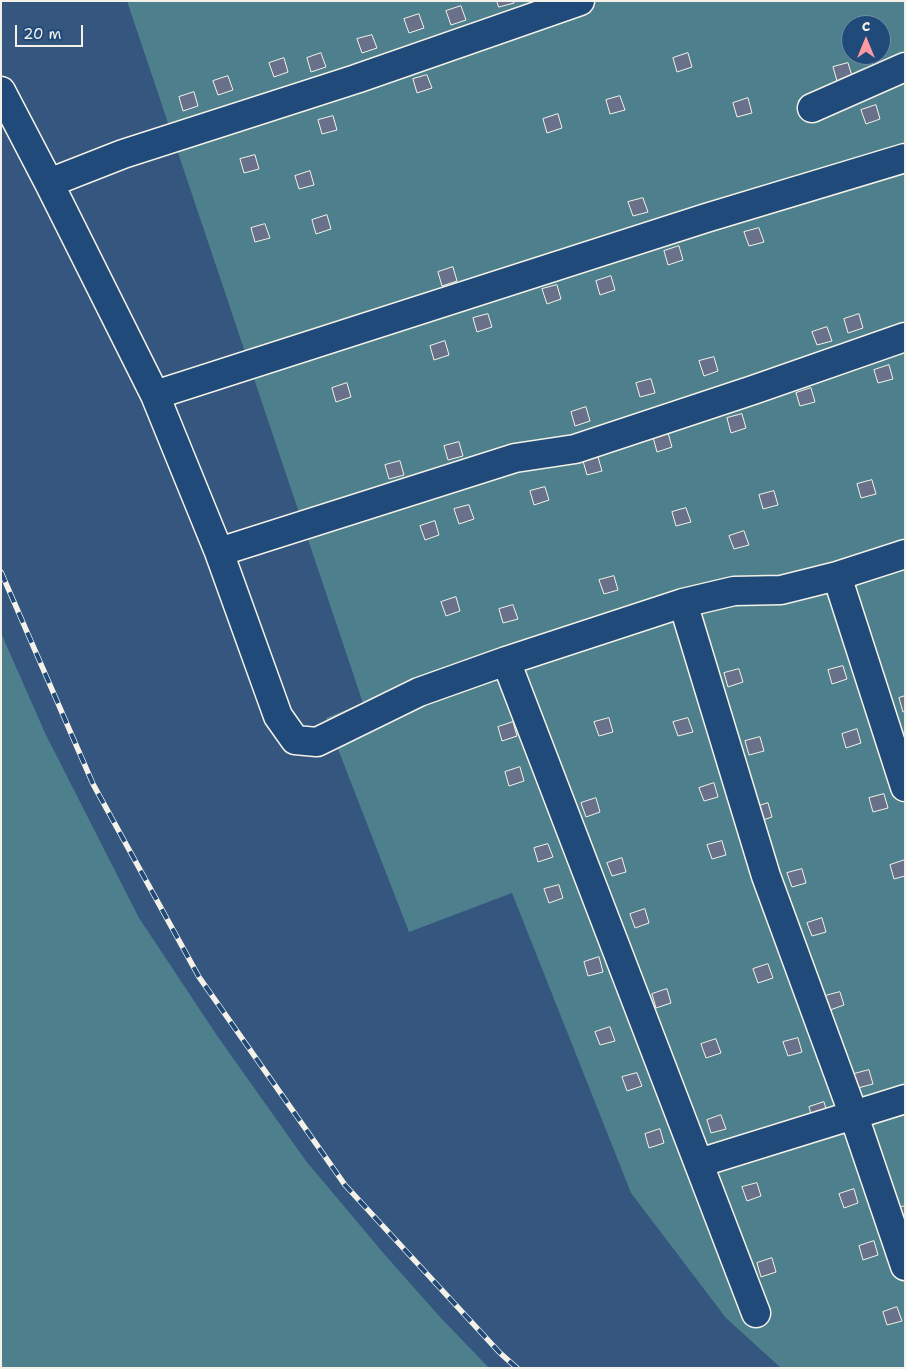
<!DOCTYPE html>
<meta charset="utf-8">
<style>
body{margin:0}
#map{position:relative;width:906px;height:1369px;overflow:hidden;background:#35567e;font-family:"Shantell Sans",sans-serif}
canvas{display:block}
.frame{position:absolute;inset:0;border:2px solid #f4f1e8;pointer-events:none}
.north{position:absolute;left:841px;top:15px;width:50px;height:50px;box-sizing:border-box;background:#1f4a7a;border:1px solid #748da6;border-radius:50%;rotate:0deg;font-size:14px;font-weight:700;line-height:20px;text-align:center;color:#f4f1e8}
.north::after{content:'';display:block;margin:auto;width:18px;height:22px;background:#ff9aa2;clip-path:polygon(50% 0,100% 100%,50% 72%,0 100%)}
.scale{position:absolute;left:15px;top:25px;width:68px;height:22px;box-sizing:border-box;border:2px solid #f4f1e8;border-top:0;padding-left:6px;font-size:15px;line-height:18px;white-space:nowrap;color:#f4f1e8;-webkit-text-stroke:4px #1f4a7a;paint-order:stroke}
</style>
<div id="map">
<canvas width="906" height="1369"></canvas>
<div class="frame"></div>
<div class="north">С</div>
<div class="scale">20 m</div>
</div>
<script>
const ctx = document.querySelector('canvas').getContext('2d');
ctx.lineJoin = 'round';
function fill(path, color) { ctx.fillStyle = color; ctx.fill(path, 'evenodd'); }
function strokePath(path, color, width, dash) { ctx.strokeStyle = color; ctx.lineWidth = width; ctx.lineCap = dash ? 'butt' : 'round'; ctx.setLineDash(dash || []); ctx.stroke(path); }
fill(new Path2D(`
 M127 1H905V1368H781L726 1318 631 1193 512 893 409 932 326 718 363 703ZM851 25H881V55H851Z
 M1 633 45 733 139 918 218 1037 306 1161 385 1255 440 1317 489 1368H1Z`), '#4d808c');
const building = new Path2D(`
 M497 1H514V3L499 7Z
 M461 6 466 20 451 25 446 11Z
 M419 14 424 28 409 33 404 19Z
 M372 35 377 48 362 53 357 39Z
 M321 53 326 67 311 72 307 58Z
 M688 53 692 67 677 72 673 58Z
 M284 58 288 72 274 77 269 63Z
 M848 63 852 76 837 81 833 67Z
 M427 75 432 88 417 93 413 79Z
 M228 76 233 90 218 95 213 81Z
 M194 92 198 106 183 111 179 97Z
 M620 96 625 110 610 114 606 100Z
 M748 98 752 113 737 117 733 103Z
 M876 105 880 119 866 124 861 110Z
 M558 114 562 128 547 133 543 119Z
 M333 116 337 130 322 134 318 120Z
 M255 155 259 169 244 173 240 159Z
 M310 171 314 185 299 189 295 176Z
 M643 198 648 212 633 216 628 202Z
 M327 215 331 229 316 234 312 220Z
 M265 224 270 238 255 242 251 228Z
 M759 228 764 242 749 246 744 232Z
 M679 246 683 260 668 265 664 251Z
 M453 267 457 281 442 286 438 272Z
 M611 276 615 290 600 295 596 281Z
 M557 285 561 299 547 304 542 289Z
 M488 314 492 327 477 332 473 318Z
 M859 314 863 328 848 333 844 319Z
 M827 327 832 341 817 345 812 332Z
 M445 341 449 355 434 360 430 346Z
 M714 357 718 371 704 376 699 361Z
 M889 365 893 379 878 383 874 370Z
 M651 379 655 393 640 397 636 383Z
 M347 383 351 397 336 402 332 388Z
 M811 388 815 402 800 406 796 393Z
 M586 407 590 421 575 426 571 412Z
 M742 414 746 428 731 433 727 418Z
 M668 433 672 447 657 452 653 437Z
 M459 442 463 456 448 460 444 446Z
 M598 457 602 471 587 475 583 461Z
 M400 461 404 475 389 479 385 465Z
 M872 480 876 494 861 498 857 484Z
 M545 487 549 500 534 505 530 491Z
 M774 491 778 505 763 509 759 495Z
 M469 505 474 519 459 524 454 509Z
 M686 508 691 522 676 526 672 512Z
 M435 521 439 535 425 540 420 526Z
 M744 531 749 545 734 549 729 536Z
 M614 576 618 590 604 594 599 580Z
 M456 597 460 611 446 616 441 602Z
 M513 605 518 619 503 623 499 609Z
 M843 666 847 679 832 684 828 670Z
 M739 669 743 682 728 687 724 673Z
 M905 696V711L903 712 899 698Z
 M609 718 613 732 599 736 594 722Z
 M688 718 693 732 678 736 673 722Z
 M513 722 517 736 502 741 498 727Z
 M857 729 861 743 846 748 842 734Z
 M760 737 764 751 749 755 745 741Z
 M520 767 524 781 509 786 505 772Z
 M714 783 718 797 704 801 699 788Z
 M884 794 888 808 873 812 869 798Z
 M596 798 600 812 586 817 581 803Z
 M768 803 772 817 757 822 753 808Z
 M722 841 726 855 712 859 707 845Z
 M548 844 553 857 538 862 534 848Z
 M622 858 626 872 612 876 607 863Z
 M905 860V876L894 879 890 865Z
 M802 869 806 883 792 887 787 873Z
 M559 885 563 898 549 903 544 889Z
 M645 909 649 923 635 928 630 914Z
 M822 918 826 932 812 936 807 923Z
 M599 957 603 972 588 976 584 962Z
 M768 964 773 978 758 983 753 969Z
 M667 989 671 1003 656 1008 652 994Z
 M840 992 844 1005 830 1010 825 996Z
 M610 1027 615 1041 600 1045 595 1032Z
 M798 1038 802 1052 788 1056 783 1042Z
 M716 1039 721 1053 706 1058 701 1044Z
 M869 1070 873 1084 858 1088 854 1074Z
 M637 1073 642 1086 627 1091 622 1077Z
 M824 1102 828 1116 813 1121 809 1107Z
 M721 1115 726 1129 711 1133 707 1120Z
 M660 1129 664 1143 649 1148 645 1134Z
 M757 1183 761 1196 747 1201 742 1187Z
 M854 1189 858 1203 844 1208 839 1194Z
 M905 1206V1221L896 1224 892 1210Z
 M874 1241 878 1255 863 1260 859 1246Z
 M772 1258 776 1272 761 1277 757 1263Z
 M897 1307 902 1321 887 1325 883 1312Z`);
fill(building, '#687189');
strokePath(building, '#f4f1e8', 1);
const minor = new Path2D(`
 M1 91 49 183 155 395 219 552 278 716 295 740 317 742 419 692 506 661 683 603 734 591 781 590 837 576 905 554
 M812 108 905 67
 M49 183 123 154 356 79 580 1
 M155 395 706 218 905 158
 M219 552 515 458 575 449 753 390 905 337
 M837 576 905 787
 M683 603 766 876 854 1116 905 1266
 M506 661 756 1313
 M699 1163 905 1099`);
strokePath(minor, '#f4f1e8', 31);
strokePath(minor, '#1f4a7a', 28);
const rail = new Path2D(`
 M1 572 93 784 199 977 345 1185 500 1353 517 1368`);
strokePath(rail, '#f4f1e8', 5.5);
strokePath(rail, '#1f4a7a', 4, [11]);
</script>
